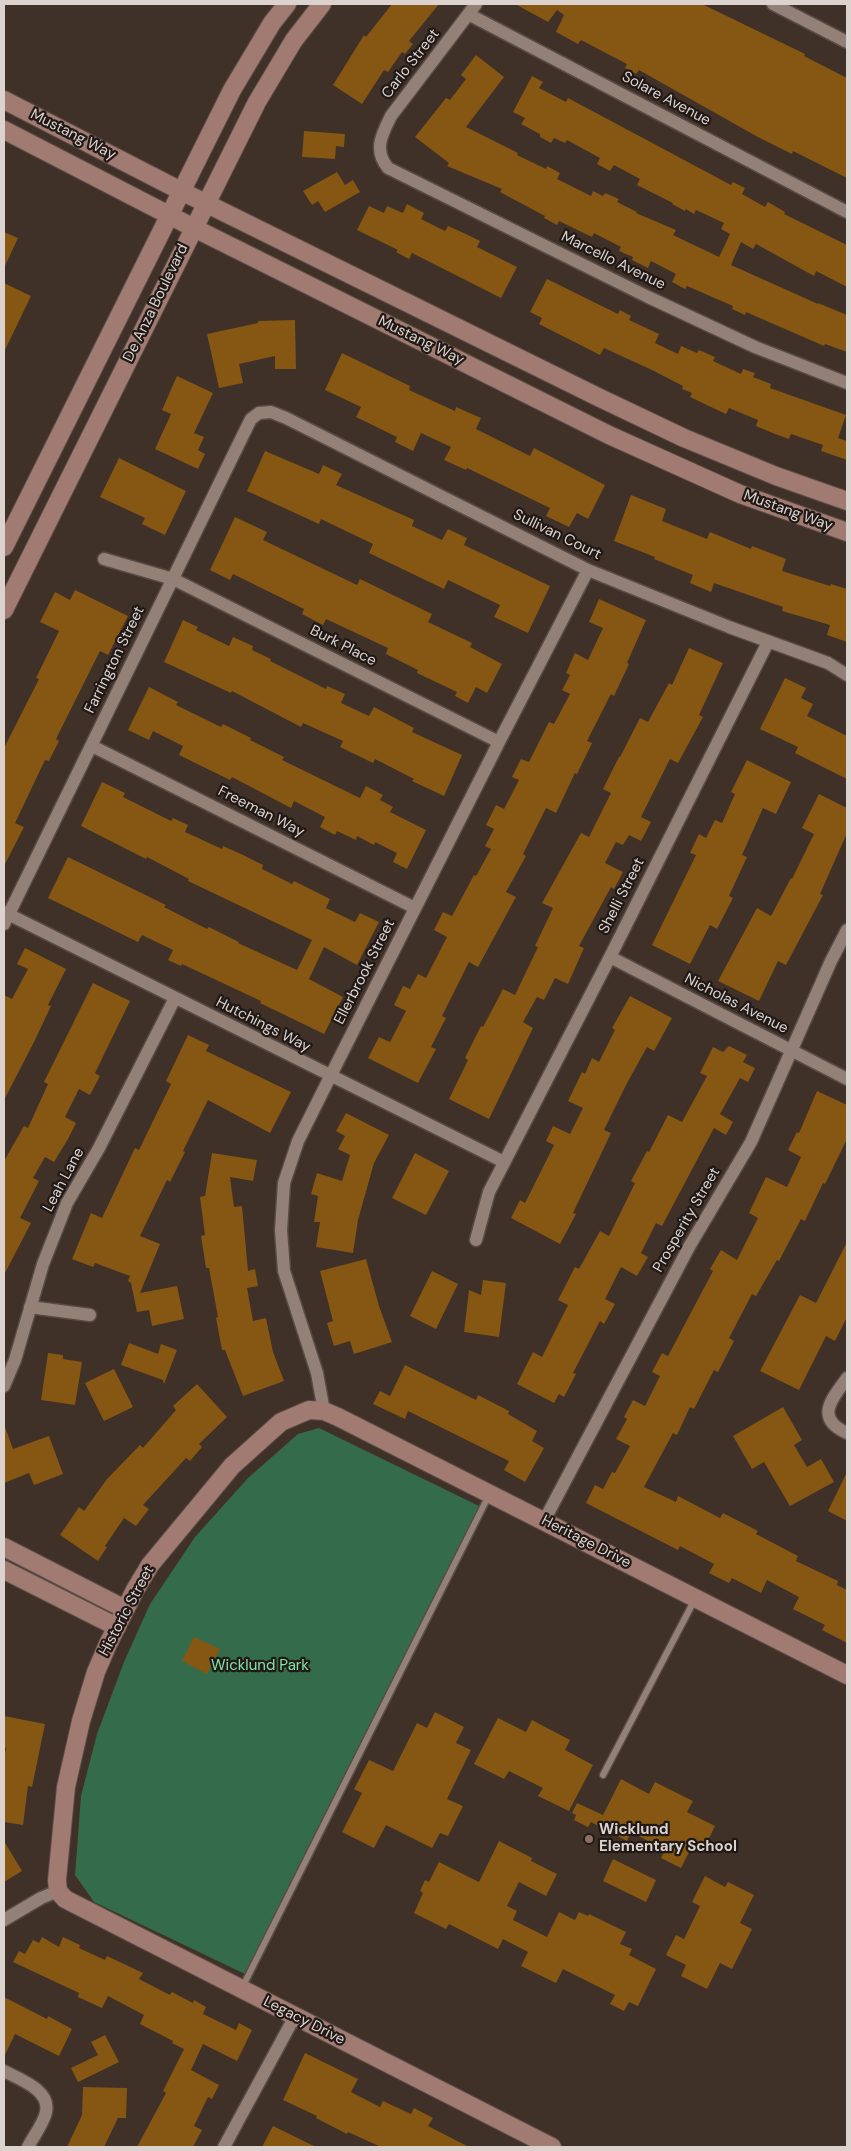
<!DOCTYPE html>
<style>
body{margin:0}
#map{position:relative;width:851px;height:2151px;overflow:hidden;background:#3f3028;font-family:"DM Sans",sans-serif}
canvas{display:block}
.frame{position:absolute;inset:0;border:5px solid #dcd2ce;pointer-events:none}
</style>
<div id="map">
<canvas width="851" height="2151"></canvas>
<div class="frame"></div>
</div>
<script>
const ctx = document.querySelector('canvas').getContext('2d');
ctx.lineJoin = 'round';
function fill(path, color) { ctx.fillStyle = color; ctx.fill(path, 'evenodd'); }
function strokePath(path, color, width, dash) { ctx.strokeStyle = color; ctx.lineWidth = width; ctx.lineCap = dash ? 'butt' : 'round'; ctx.setLineDash(dash || []); ctx.stroke(path); }
function write(font, color, halo, rows, align = 'center') {
  ctx.font = font + ' "DM Sans",sans-serif'; ctx.lineWidth = 4.5; ctx.setLineDash([]); ctx.textBaseline = 'middle'; ctx.strokeStyle = halo; ctx.fillStyle = color; for (const [text, x, y, turn = 0] of rows) {
    ctx.save(); ctx.translate(x, y); ctx.rotate((+turn || 0) * Math.PI / 180); ctx.textAlign = isNaN(turn) ? turn : align; if (halo) ctx.strokeText(text, 0, 0); ctx.fillText(text, 0, 0); ctx.restore();
  }
}
fill(new Path2D(`
 M319 1428 481 1507 245 1974 94 1902 75 1875 81 1796 97 1734 124 1662 150 1604 195 1537 248 1478 298 1434Z`), '#346b4b');
fill(new Path2D(`
 M392 4H439L409 41 413 44 405 54 402 52 388 72 384 70 362 104 333 85 364 35 366 37Z
 M515 4H702L805 54 804 56 847 78V178L793 151 792 154 756 136 639 70 636 74 625 68 627 64 581 40 578 44 556 32 564 15 557 10 548 22Z
 M476 55 504 77 466 127 518 153 517 155 546 169 547 166 560 173 557 179 591 196 593 191 603 196 605 193 619 199 617 202 637 212 636 213 676 230 673 235 719 257 730 234 721 229 724 223 696 210 694 214 686 209 685 211 672 204 673 203 637 185 640 179 614 165 610 171 597 164 600 158 567 140 565 143 554 138 551 143 540 137V134L521 124 525 118 513 112 532 76 543 82 539 88 566 102 568 98 731 185 733 182 745 188 742 194 765 207 768 202 785 212 784 214 847 245V287L816 271 814 276 756 244 753 249 741 242 731 265 818 304V303L847 315V352L825 344 824 346 746 312 745 315 732 309 733 306 687 286 685 289 672 282 676 274 651 261 648 268 632 260 633 257 619 251 621 247 594 233 592 237 559 221 557 225 544 218 545 216 500 192 502 189 447 166 449 163 415 137 446 98 450 100 466 79 461 75Z
 M304 131 345 134 344 147 336 146 335 159 302 157Z
 M337 172 345 185 353 180 360 192 325 212 318 201 312 205 303 191Z
 M407 204 424 213 421 219 445 231 448 226 466 234 480 241 477 247 517 267 501 298 412 253 409 259 396 252 398 250 357 230 369 206 384 213 387 206 403 213Z
 M4 232 18 238 4 268Z
 M547 279 618 314 620 310 631 316 629 320 659 334 655 343 678 354 681 346 697 353 699 350 715 357 713 361 741 374 743 369 755 373 753 377 771 384 770 388 846 415 838 438 847 441V460L821 451 823 445 791 434 789 439 775 434 756 426 758 420 729 408 726 414 711 407 690 397 692 393 682 389 683 386 652 370 604 348 600 355 539 324 542 318 530 312Z
 M4 283 31 296 4 352Z
 M295 320 296 369H275V356L239 364 243 383 219 388 207 334 258 323V321Z
 M342 353 410 386 409 390 455 411 456 407 481 418 476 429 530 456 534 448 605 485 588 519 577 513 569 527 546 516 550 508 467 468 466 470 444 460 451 447 421 433 413 451 395 442 397 437 356 417 361 407 325 390Z
 M177 376 213 393 194 433 204 437 198 450 205 454 198 469 155 449 171 414 162 410Z
 M265 451 319 474 323 465 342 474 336 485 414 520 412 526 442 540 448 529 467 538 464 545 550 586 528 633 494 617 500 605 448 580 444 589 369 553 373 544 321 519 319 524 247 491Z
 M119 458 186 491 165 535 142 524 145 518 100 497Z
 M631 495 666 509 662 521 707 539 710 532 751 549 752 546 786 559 782 571 830 586 831 584 847 589V642L827 635 830 625 782 611 783 607 714 583 711 592 690 583 693 575 654 559 655 557 614 541Z
 M235 517 267 532 263 540 357 585 360 579 432 614 428 622 472 643 470 647 502 664 487 693 476 687 468 703 455 696 457 692 417 673 418 670 386 654 388 648 326 619 323 625 302 614 304 609 233 574 230 580 210 570Z
 M75 590 128 616 108 655 100 651 56 739 59 741 49 761 45 760 15 823 24 827 4 866V748L39 679 36 678 59 631 40 622 55 592 70 600Z
 M599 599 646 620 627 663 629 664 614 696 611 694 587 741 592 743 577 774 575 773 556 813 546 808 523 854 526 856 506 892 516 897 478 967 469 962 442 1016 446 1018 431 1047 436 1049 418 1083 368 1058 379 1037 390 1042 406 1011 394 1005 403 986 410 989 418 974 426 978 447 937 434 930 443 912 452 916 474 875 476 876 491 849 485 846 494 829 486 825 496 805 504 809 519 780 512 777 521 759 529 762 549 722 554 724 570 694 562 690 570 675 566 673 575 653 588 660 603 628 589 622Z
 M183 620 198 627 196 630 229 646 233 637 253 646 252 650 271 659 270 661 326 689 327 686 345 694 341 703 369 716 374 707 414 728 412 732 462 755 444 796 412 781 414 779 375 759 373 763 340 747 343 741 303 723 301 727 232 691 231 693 164 662Z
 M689 648 723 663 699 715 703 717 678 763 670 759 641 817 651 822 641 841 629 835 623 845 616 842 605 863 623 872 614 889 611 887 579 946 584 948 568 984 555 978 544 1000 537 997 523 1022 533 1028 489 1119 449 1099 468 1060 465 1058 481 1026 483 1027 503 989 515 995 538 947 535 946 553 908 542 903 581 833 589 837 611 793 603 789 619 757H620L640 718 648 722 669 683 672 685Z
 M785 678 806 688 801 698 813 704 807 716 847 736V779L795 753 798 747 760 729Z
 M149 687 178 702 176 705 221 727 223 724 251 738 250 740 284 757 282 760 360 798 366 786 383 795 380 800 393 807 390 812 426 830 407 869 393 862 397 853 375 842 374 845 357 836 356 840 337 831 335 835 320 827 325 817 294 801 291 808 232 777 230 780 179 755 183 746 153 731 149 740 128 730Z
 M747 760 791 782 776 814 763 808 742 855 747 857 729 896 733 898 717 929 710 925 690 964 652 945 696 855 690 853 699 834 706 838 715 820 722 823 735 794 731 792Z
 M102 782 125 793 123 797 171 821 173 818 188 825 185 832 222 849 223 846 243 855 263 865 262 869 292 884 294 881 330 899 326 908 355 922 360 913 379 922 357 965 324 947 309 979 343 997 324 1034 260 1003 261 1001 182 964 181 966 168 960 173 950 142 935 138 942 48 898 68 857 166 905 164 907 207 929 209 927 239 942 238 943 297 970 312 940 188 881 189 879 147 857 146 859 81 826Z
 M819 794 847 808V833L820 894 823 895 786 965 778 961 759 1001 718 981 757 908 771 916 791 878 792 879 814 834 802 828Z
 M25 948 66 969 48 1005 51 1006 34 1042 4 1100V995L12 999 28 969 17 964Z
 M93 983 130 1001 95 1073 100 1076 90 1095 79 1089 65 1117 76 1123 68 1139 54 1162 45 1157 33 1178 39 1181 20 1218 31 1223 4 1275V1161L24 1126 28 1128 48 1084 44 1082Z
 M630 996 672 1018 654 1051 647 1047 626 1085 604 1130 611 1133 573 1213 576 1214 560 1244 511 1218 520 1200 525 1203 554 1145 546 1141 553 1126 570 1134 583 1108 568 1101 582 1072 585 1074 592 1058 599 1062 615 1030 612 1028Z
 M188 1035 209 1045 206 1051 291 1092 270 1133 208 1100 183 1151 185 1152 170 1182 167 1180 140 1236 160 1244 140 1293 177 1286 184 1319 152 1326 149 1310 137 1312 131 1283 128 1281 130 1276 95 1263 93 1267 72 1259 91 1213 102 1218 135 1148 139 1150 171 1084 166 1081Z
 M729 1046 747 1055 743 1062 755 1068 748 1082 740 1078 720 1114 733 1122 726 1135 714 1128 662 1226 656 1223 641 1253 648 1257 637 1276 621 1267 605 1299 615 1304 604 1324 600 1321 573 1373 576 1374 564 1397 559 1394 554 1403 517 1384 533 1352 542 1357 568 1305 558 1300 575 1267 579 1269 600 1231 609 1236 635 1183 631 1181 647 1151 649 1152 668 1115 682 1122 707 1076 700 1073 713 1047 723 1052Z
 M817 1091 847 1105V1139L825 1184 823 1183 805 1221 801 1219 779 1261 777 1260 756 1296 752 1294 729 1338 734 1341 718 1372 714 1370 694 1409 690 1407 677 1435 673 1433 644 1487 676 1502 678 1496 720 1518 723 1513 758 1531 756 1534 798 1556 796 1561 838 1581 837 1585 847 1590V1643L822 1630 825 1625 793 1609 799 1597 767 1580 761 1593 732 1578 729 1583 709 1573 714 1564 680 1546 678 1550 586 1503 595 1485 603 1489 612 1472 615 1473 630 1446 616 1439 627 1419 624 1417 633 1400 645 1406 660 1376 652 1372 662 1353 668 1356 713 1271 710 1269 721 1250 737 1260 758 1218 749 1213 766 1177 787 1187 801 1157 788 1150 797 1132 799 1133Z
 M346 1113 389 1135 374 1163 358 1220 353 1253 316 1247 320 1222H314L318 1196 311 1194 317 1173 342 1181 350 1155 338 1149 345 1136 336 1131Z
 M212 1153 257 1160 253 1181 230 1177 234 1207 242 1206 248 1271 255 1269 258 1286 247 1288 253 1321 266 1318 273 1352 284 1381 243 1396 225 1350H222L216 1318 218 1317 209 1268H206L201 1236 205 1235 200 1197 205 1196Z
 M415 1153 449 1171 426 1215 392 1198Z
 M847 1242V1317L835 1341 826 1336 799 1390 760 1371 800 1295 816 1303Z
 M366 1259 379 1306 392 1342 354 1354 350 1341 334 1346 327 1323 333 1321 320 1271Z
 M432 1271 458 1284 436 1329 410 1316Z
 M483 1280 506 1283 499 1337 464 1332 469 1290 481 1295Z
 M129 1343 158 1354 161 1344 177 1350 164 1384 163 1380 121 1365Z
 M48 1353 63 1355V1359L82 1362 75 1405 41 1400Z
 M405 1365 476 1400 478 1395 509 1411 508 1414 537 1431 532 1441 544 1448 525 1482 504 1470 509 1461 408 1411 405 1419 373 1404 380 1391 390 1396Z
 M114 1369 133 1407 104 1421 85 1383Z
 M197 1384 227 1417 199 1444 202 1447 190 1461 186 1458 143 1505 149 1509 136 1526 124 1518 105 1546 107 1547 98 1561 60 1535 79 1507 84 1511 107 1479 140 1445 143 1448 176 1410 173 1406Z
 M783 1407 802 1440 794 1445 807 1467 821 1459 834 1482 790 1506 764 1462 752 1469 733 1436Z
 M4 1427H5L13 1449 49 1436 63 1474 34 1485 29 1473 4 1483Z
 M847 1472V1521L828 1511Z
 M194 1637 220 1649 207 1674 182 1661Z
 M435 1712 464 1727 456 1743 471 1750 447 1799 463 1806 448 1836 440 1833 432 1848 386 1825 374 1848 342 1832 362 1793 354 1789 369 1760 393 1771 417 1723 427 1728Z
 M4 1716 45 1724 32 1787 28 1786 23 1825 4 1822V1759L6 1748H4Z
 M498 1718 526 1732 532 1720 570 1740 565 1750 593 1765 569 1811 538 1796 543 1788 509 1771 504 1779 474 1764Z
 M621 1779 649 1794 655 1782 693 1801 687 1812 715 1826 702 1853 691 1848 681 1868 661 1858 665 1850 631 1832 627 1841 591 1822 588 1827 574 1820 576 1815 572 1813 577 1803 603 1815Z
 M4 1841 22 1871 4 1882Z
 M499 1841 532 1858 531 1861 557 1874 546 1896 519 1882 507 1906 517 1911 513 1920 547 1937 559 1912 575 1920 579 1912 588 1916 589 1914 626 1932 620 1944 632 1949 629 1955 656 1969 638 2006 629 2002 624 2011 610 2004 615 1995 563 1969 556 1983 521 1966 528 1952 503 1939 498 1949 449 1924 446 1929 414 1913 423 1893 420 1891 425 1880 429 1882 439 1862 479 1882Z
 M613 1859 656 1880 646 1902 603 1881Z
 M705 1876 725 1887 728 1882 754 1895 740 1923 752 1929 732 1969 720 1963 707 1989 681 1976 686 1965 666 1955 676 1935 684 1939 700 1906 692 1902Z
 M42 1937 59 1947 63 1937 80 1945 79 1948 105 1960 107 1956 143 1973 139 1979 170 1995 172 1992 193 2003 194 2000 206 2007 203 2014 236 2030 239 2023 252 2030 237 2061 203 2044 191 2070 219 2085 212 2099 208 2097 194 2126 202 2130 193 2147H137L166 2093 163 2091 184 2049 172 2043 173 2041 140 2024 144 2015 108 1996 102 2008 78 1997 79 1993 13 1962 19 1951 25 1954 33 1940 39 1943Z
 M4 1997 47 2019 48 2016 72 2029 59 2056 15 2034 4 2057Z
 M105 2035 119 2062 78 2082 71 2068 98 2055 91 2042Z
 M305 2053 358 2079 351 2092 380 2107 383 2101 411 2114 414 2108 433 2118 428 2126 469 2147H381L348 2132 347 2134 316 2118 317 2116 283 2100Z
 M83 2087 127 2088 126 2118H118L104 2147H67L82 2115Z
 M273 2126 316 2147H262Z`), '#865613');
const lane = new Path2D(`
 M603 1775 695 1599
 M242 1988 489 1495`);
const street = new Path2D(`
 M476 4 391 116C382 134 373 150 388 168L646 296 755 347 847 383
 M773 4 847 42
 M470 15 847 212
 M104 559 173 579 499 742
 M92 746 415 908
 M4 912 504 1162
 M4 924 246 429 251 419 259 413 271 412 286 418 588 570 729 627 828 663 847 675
 M610 957 847 1079
 M476 1240 489 1192 610 957 768 642
 M30 1307 90 1315
 M847 1378C832 1399 814 1418 847 1433
 M4 1386 15 1360 43 1264 67 1203 99 1148 175 998
 M324 1411 317 1373 284 1271 281 1230 284 1183 298 1141 330 1077 499 742 588 570
 M544 1521 689 1247 751 1142 831 961 847 930
 M4 1920 41 1898 58 1891
 M4 2071C19 2079 51 2090 46 2112 44 2123 33 2137 28 2147
 M224 2147 295 2016`);
const secondary = new Path2D(`
 M4 100 181 191 600 398 684 438 776 476 847 501
 M4 130 194 228 609 435 740 494 847 532
 M4 547 232 90 272 23 287 4
 M4 610 257 102 294 40 322 4
 M4 1547 125 1609
 M4 1570 117 1627
 M552 2147 65 1899 58 1891 57 1880 66 1787 81 1721 96 1672 108 1644 135 1590 150 1565 232 1466 281 1422 309 1410 324 1411 338 1417 847 1675`);
strokePath(lane, '#584b46', 9);
strokePath(street, '#584b46', 15);
strokePath(secondary, '#584b46', 20);
strokePath(lane, '#938178', 6);
strokePath(street, '#938178', 12);
strokePath(secondary, '#a17a71', 18);
for (const [x, y, r, color] of [
 [589,1839,5,"#8d6e63"]
]) { const dot = new Path2D(); dot.arc(x, y, r, 0, 2 * Math.PI); ctx.fillStyle = color; ctx.fill(dot); strokePath(dot, '#211916', 2); }
write('15px', '#dcd2ce', '#211916', [
 ["Carlo Street",411,64,-52],
 ["Solare Avenue",666,99,28],
 ["Mustang Way",73,135,27],
 ["Marcello Avenue",613,261,26],
 ["De Anza Boulevard",156,303,-64],
 ["Mustang Way",421,341,26],
 ["Mustang Way",788,511,20],
 ["Sullivan Court",557,535,26],
 ["Burk Place",343,646,27],
 ["Farrington Street",115,660,-64],
 ["Freeman Way",261,812,27],
 ["Shelli Street",622,896,-63],
 ["Ellerbrook Street",365,972,-63],
 ["Nicholas Avenue",736,1004,27],
 ["Hutchings Way",263,1025,27],
 ["Leah Lane",64,1180,-62],
 ["Prosperity Street",687,1220,-60],
 ["Heritage Drive",586,1542,27],
 ["Historic Street",127,1611,-62],
 ["Legacy Drive",304,2021,27]
]);
write('15px', '#80e6a8', '#211916', [
 ["Wicklund Park",260,1666]
]);
write('bold 15px', '#dcd2ce', '#211916', [
 ["Wicklund",599,1830],
 ["Elementary School",599,1847]
], 'left');
</script>
